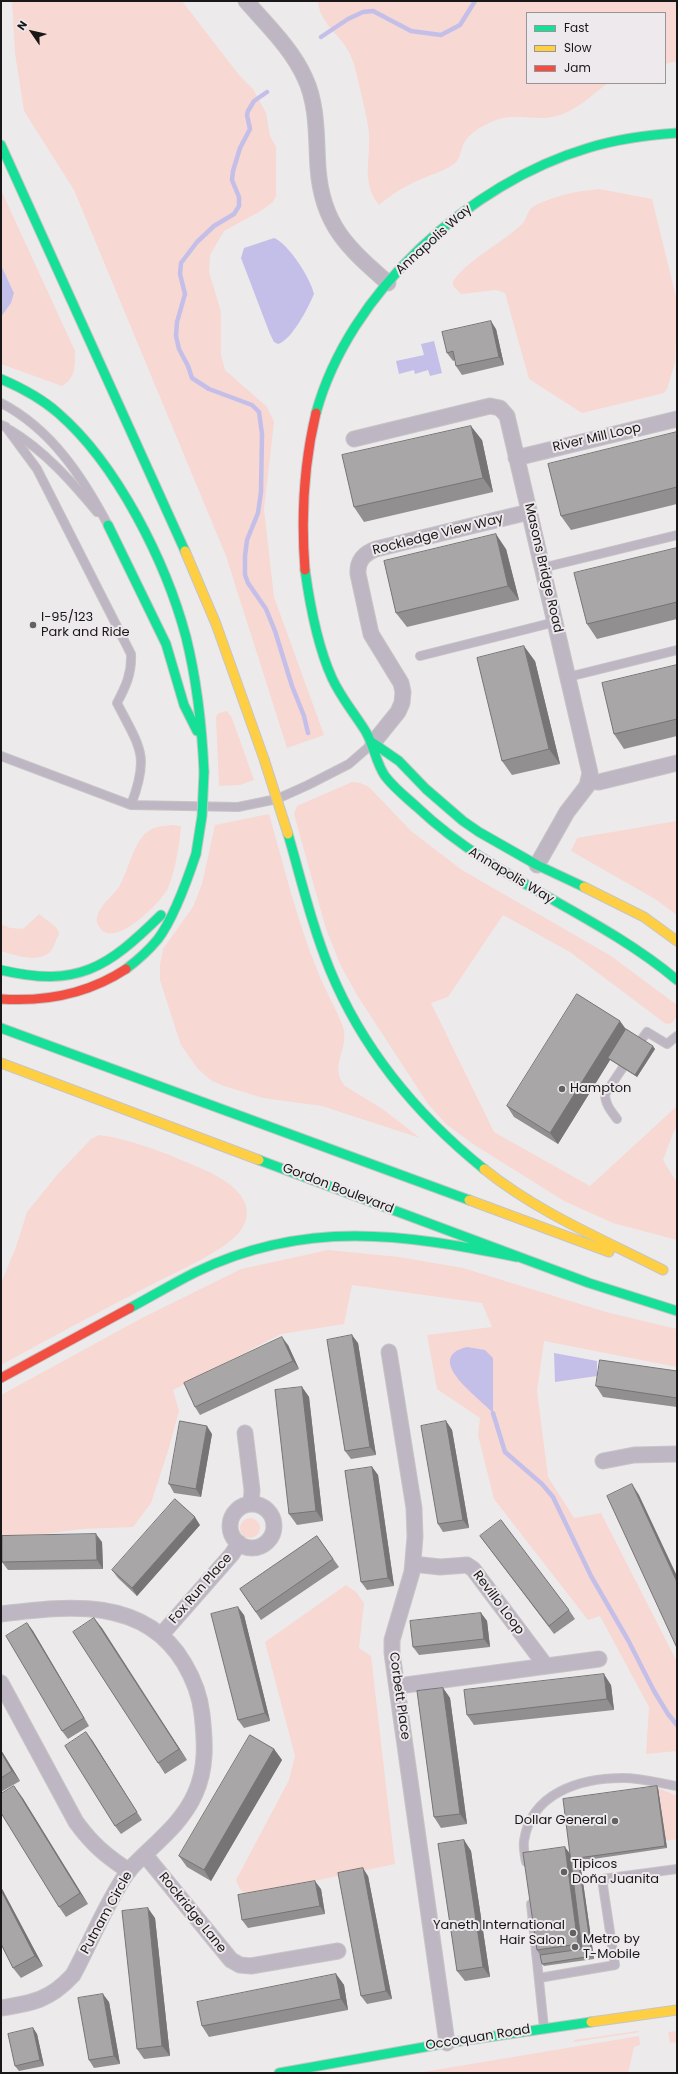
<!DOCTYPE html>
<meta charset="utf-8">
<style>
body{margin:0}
#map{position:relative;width:678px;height:2074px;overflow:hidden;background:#edeaec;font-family:Poppins,sans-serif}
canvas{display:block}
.frame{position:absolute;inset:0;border:2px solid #191718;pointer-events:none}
.legend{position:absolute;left:526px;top:12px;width:140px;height:72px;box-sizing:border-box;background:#eee9ec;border:1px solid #999597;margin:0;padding:5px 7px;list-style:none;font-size:12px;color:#191718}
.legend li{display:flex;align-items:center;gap:8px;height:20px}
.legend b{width:20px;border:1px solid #999597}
.north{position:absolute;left:12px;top:12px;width:40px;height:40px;-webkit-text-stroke:3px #eee9ec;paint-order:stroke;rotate:304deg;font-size:11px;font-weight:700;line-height:16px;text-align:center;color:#191718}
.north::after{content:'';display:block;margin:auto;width:14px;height:18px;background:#191718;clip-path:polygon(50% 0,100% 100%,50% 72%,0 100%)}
</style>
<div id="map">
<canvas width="678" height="2074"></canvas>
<div class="frame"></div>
<ul class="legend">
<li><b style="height:5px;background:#16e098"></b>Fast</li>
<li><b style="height:5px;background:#ffcf43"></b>Slow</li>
<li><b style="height:5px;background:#f24e42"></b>Jam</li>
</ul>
<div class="north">N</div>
</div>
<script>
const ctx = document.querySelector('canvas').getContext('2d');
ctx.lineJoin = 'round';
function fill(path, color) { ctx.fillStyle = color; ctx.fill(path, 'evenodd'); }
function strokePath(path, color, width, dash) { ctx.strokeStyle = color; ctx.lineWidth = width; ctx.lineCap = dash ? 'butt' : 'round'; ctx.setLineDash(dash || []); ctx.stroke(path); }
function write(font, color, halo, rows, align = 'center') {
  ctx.font = font + ' Poppins,sans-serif'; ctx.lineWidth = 4; ctx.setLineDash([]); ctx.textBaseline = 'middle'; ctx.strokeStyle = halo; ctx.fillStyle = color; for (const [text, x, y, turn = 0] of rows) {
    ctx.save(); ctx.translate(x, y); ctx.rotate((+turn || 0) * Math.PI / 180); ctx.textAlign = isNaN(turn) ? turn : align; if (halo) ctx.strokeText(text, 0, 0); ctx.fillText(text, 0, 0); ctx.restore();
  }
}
fill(new Path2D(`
 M12 1H182L239 75 253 89 266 113 270 136 276 147V196L273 202 259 212 224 231 210 255 209 272 221 312V355L225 370 267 407 274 422 264 509 274 597 324 735 287 748 226 556 74 190 24 111 15 53Z
 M318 1H677V61L665 64V13H527V83H608C588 98 569 118 542 118 526 118 512 114 496 120 484 125 469 132 463 145 461 152 459 160 454 164 443 172 429 175 417 181 403 187 391 195 379 205 359 181 373 153 368 126 365 108 360 90 356 72 354 63 350 52 344 44 334 31 319 19 318 1Z
 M599 189 652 199 677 301 675 363 667 389 664 393 582 413 529 379 505 293 496 290 461 294 453 286V281C471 257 501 244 522 224 527 219 527 210 534 206 553 196 577 191 599 189Z
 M1 190 75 351C75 365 76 378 62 386L1 364V317L11 303 14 293 1 265Z
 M227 711 232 718 254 780 240 785 219 786 216 717 219 713Z
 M352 782 360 783 369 787 411 831 462 870 611 956 677 1005V1016L672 1023 666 1024 570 952 503 915 448 997 431 1003 494 1132 590 1186 677 1106V1127L674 1131 663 1160 677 1183V1240L613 1223 564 1201 473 1144 446 1124 428 1104 357 995 341 966 326 929 294 814 297 806Z
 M269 814C284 866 297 921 318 972 325 990 336 1008 343 1027 350 1048 328 1066 345 1086L384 1110 420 1138 322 1106 263 1098 224 1086 212 1081 198 1069 190 1058 181 1045 175 1027 160 980V965L163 949 193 907 202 884 215 825Z
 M677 821V915L655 899 571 851 577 838Z
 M172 825 181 826C179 846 176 869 168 888 161 903 111 953 98 925 92 911 112 897 119 887 128 871 131 852 142 837 150 827 160 826 172 825Z
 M39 914 57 928 59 934C56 939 54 947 51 951 39 964 14 955 1 951V924L10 928 23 929Z
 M99 1135C137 1140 172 1156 207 1171 229 1181 260 1202 241 1230 226 1251 175 1272 151 1285 100 1311 50 1338 1 1365V1283L16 1247 27 1212 57 1175 91 1139Z
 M328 1250 399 1257 463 1268 606 1312 677 1329V1367L544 1341 537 1391 548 1477 574 1518 601 1513 677 1662V1751L646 1754 649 1707 600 1616 588 1620 494 1499 478 1435 480 1418 437 1389 427 1335 492 1327 482 1303 352 1285 344 1324 281 1334 173 1390 179 1411 168 1451 151 1503 133 1527 82 1529 1 1540V1395L142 1318 241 1269Z
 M240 1528a10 10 0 1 1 20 0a10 10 0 1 1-20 0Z
 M346 1585 356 1592 364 1603 359 1648 371 1656 395 1864 247 1895 240 1889 236 1880 289 1780 295 1756 265 1642Z
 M658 1788 677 1796V1839L666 1841Z
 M638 2031 640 2032 574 2042V2040Z
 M677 2031V2042L670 2043 668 2032Z
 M639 2036 640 2045 634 2047 628 2073H417Z`), '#f7d8d3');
fill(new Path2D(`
 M274 238C288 243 311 279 314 294 308 308 292 340 278 344L274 342 270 334 241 258 244 248Z
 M1 265 14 293 11 303 1 317Z
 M434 341 442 373 430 376 428 370 415 374 414 370 399 374 396 361 424 355 421 344Z
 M467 1347 485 1350 493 1358V1413C481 1399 421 1358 467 1347Z
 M554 1353 597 1361V1376L555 1382Z`), '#c4bfe9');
strokePath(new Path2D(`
 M321 37 348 19 363 12 373 11 411 31 441 35 460 25 475 1
 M267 92 254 101 248 111 247 115 250 129 240 148 233 171 232 180 239 197V206L234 214 214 226 197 242 181 263 180 274 185 294 177 322 176 336 179 349 188 366 192 378 209 389 252 405 259 412 262 434 261 492 258 513 247 540 245 556V575L248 583 266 609 275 631 292 686 304 716 308 733
 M493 1413 505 1452 542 1484 553 1497 591 1576 628 1640 654 1691 668 1714 677 1725`), '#c4bfe9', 4.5);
const lane = new Path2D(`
 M1 403C51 429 82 476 108 525
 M1 425 6 427 37 469 131 654C132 673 126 686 117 703 140 748 150 755 131 805
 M10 430C44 450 72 482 97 512
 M542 568 677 535
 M420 656 555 622
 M568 677 677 650
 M1 756 131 805 238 807 277 799 308 785 349 764 372 744
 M636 1047 647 1032 667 1044 677 1036
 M617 1119C611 1111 605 1104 605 1094L628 1060
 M526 1862C525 1856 523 1848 524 1841 531 1793 580 1778 623 1778 641 1778 659 1783 677 1786
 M531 1904 544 2028
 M539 1978 615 1965 602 1879 677 1869`);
const street = new Path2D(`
 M246 1C267 25 292 49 305 78 318 106 316 138 318 168 322 225 348 248 388 283
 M354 439 490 406 500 408 507 416 590 773 587 786 567 812 537 865
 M516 458 677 419
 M373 743 398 712 402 703 403 692 401 683 371 634 358 574C357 561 364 553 376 549L529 512
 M589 781 599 782 677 763
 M389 1352 414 1508 415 1537 412 1572 392 1640V1653L447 2043
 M245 1433 252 1490 251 1504
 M603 1461 634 1455 677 1454
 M230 1526a22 22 0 1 1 44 0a22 22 0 1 1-44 0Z
 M413 1564 440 1567 467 1565 473 1569 546 1666
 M1 1614C67 1606 144 1596 184 1663 193 1678 200 1696 202 1714 205 1741 207 1768 195 1794 184 1819 163 1837 143 1856 138 1861 131 1867 127 1873 105 1905 91 1942 73 1975 50 2000 33 2003 1 2008
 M162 1634 232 1554 239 1543
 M1 1683 76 1822C92 1844 106 1856 129 1871
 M398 1686 599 1659
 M145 1855 231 1960 240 1965 251 1966 338 1951`);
const fast = new Path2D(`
 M1 145 185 551
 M1 379C22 388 41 398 58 413 117 464 166 562 186 637 197 681 202 727 204 772
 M316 413C349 292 470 183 588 148 617 139 647 135 677 133
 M108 525 166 644 184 705 197 731
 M305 570C310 606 317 645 332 678 341 698 355 714 366 732 374 746 376 763 385 776 394 788 407 798 418 808 494 880 597 913 677 980
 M373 743 399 761 426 789 463 821 479 832 537 865 584 887
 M288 834C301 879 312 926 330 970 363 1050 417 1115 484 1169
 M126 969C138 960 149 950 158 939 173 919 188 878 196 854
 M1 970C78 988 107 968 161 915
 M1 1028 469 1200
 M259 1160 589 1283 677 1311
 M130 1308C152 1296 174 1283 196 1272 305 1219 404 1234 517 1257
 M279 2073 447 2043 591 2022`);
const slow = new Path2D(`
 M185 551 216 624 264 759
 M584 887 644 917 677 941
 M1 1063 259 1160
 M484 1169C537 1212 602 1239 663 1270
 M469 1200 609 1252
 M591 2022 677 2010`);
const jam = new Path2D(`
 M305 570C301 518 304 463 316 413
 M1 999C46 1002 88 994 126 969
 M1 1378 130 1308`);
strokePath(lane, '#c6c5c6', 10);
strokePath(street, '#c6c5c6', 17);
strokePath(fast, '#c6c5c6', 11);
strokePath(slow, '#c6c5c6', 11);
strokePath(jam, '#c6c5c6', 11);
strokePath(lane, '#bfb6c3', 8);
strokePath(street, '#bfb6c3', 15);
strokePath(fast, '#16e098', 9);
strokePath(slow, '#ffcf43', 9);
strokePath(jam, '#f24e42', 9);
const fastBridge = new Path2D(`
 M196 854 202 816 204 772`);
const slowBridge = new Path2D(`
 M264 759 288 834`);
strokePath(fastBridge, '#c6c5c6', 11, []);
strokePath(slowBridge, '#c6c5c6', 11, []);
strokePath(fastBridge, '#16e098', 9);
strokePath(slowBridge, '#ffcf43', 9);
fill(new Path2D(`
 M496 329 504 365 462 375 456 366 455 360 453 361 447 353Z
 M677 432V504L571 530 561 516Z
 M482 440 493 492 364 522 354 507Z
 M677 548V619L597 639 587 624Z
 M506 549 519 600 407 627 396 613Z
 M535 661 560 764 512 775 502 761Z
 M677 665V736L624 749 614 734Z
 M626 1029 655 1049 637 1077 610 1060 558 1144 514 1117 507 1106Z
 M358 1343 376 1455 351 1459 345 1451Z
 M288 1345 299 1369 200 1415 195 1407Z
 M677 1371V1407L603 1397 596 1386Z
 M302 1387 309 1397 323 1521 297 1525 289 1514Z
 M446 1421 452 1430 469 1528 443 1532 438 1524Z
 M212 1434 201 1497 174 1493 169 1484Z
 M372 1467 378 1475 394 1586 367 1590 361 1582Z
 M200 1525 137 1596 118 1578 112 1570Z
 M317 1536 339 1567 261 1620 240 1589Z
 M480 1536 569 1610 575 1619 554 1634Z
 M102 1542 103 1569 8 1570 2 1562Z
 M481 1613 487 1621 490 1647 419 1655 413 1647Z
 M244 1615 270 1721 244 1728 238 1720Z
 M94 1618 187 1760 165 1774 158 1763Z
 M27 1623 33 1631 89 1726 68 1739 62 1731Z
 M611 1685 614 1710 474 1725 467 1715Z
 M443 1688 450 1698 467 1824 441 1828 434 1817Z
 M92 1740 142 1820 121 1834 115 1826Z
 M274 1749 282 1760 211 1881 187 1867 179 1856Z
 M1 1750 20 1781 1 1792Z
 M658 1788 667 1848 580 1861 594 1959 544 1966 542 1964 540 1955 537 1950 570 1854Z
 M22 1797 88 1904 66 1917 59 1907Z
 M464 1840 471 1851 490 1977 465 1981 457 1971Z
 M368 1876 392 1999 367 2004 361 1996Z
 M1 1887 43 1966 21 1978 13 1968 1 1944Z
 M321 1889 325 1914 248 1928 242 1920Z
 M155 1918 170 2056 144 2059 137 2049Z
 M336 1974 344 1985 348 2010 209 2037 202 2026Z
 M109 2002 120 2064 94 2068 89 2060Z
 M33 2028 37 2034 44 2066 19 2071 15 2066Z`), '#918f90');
fill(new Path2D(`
 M491 321 496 329 504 365 499 357Z
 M471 426 482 440 493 492 483 478Z
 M496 534 506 549 519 600 508 586Z
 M524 646 535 661 560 764 549 749Z
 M620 1021 628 1032 608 1058 610 1060 558 1144 550 1133Z
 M653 1046 655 1049 637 1077 635 1075Z
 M352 1335 358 1343 376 1455 370 1447Z
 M282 1337 288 1345 299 1369 293 1361Z
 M302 1387 309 1397 323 1521 316 1511Z
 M446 1421 452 1430 469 1528 463 1520Z
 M207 1426 212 1434 201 1497 196 1489Z
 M372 1467 378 1475 394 1586 388 1578Z
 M632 1484 639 1495 677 1576V1582Z
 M195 1517 200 1525 137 1596 132 1588Z
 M96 1534 102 1542 103 1569 97 1560Z
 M238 1607 244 1615 270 1721 265 1713Z
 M481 1613 487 1621 490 1647 484 1639Z
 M94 1618 102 1628 187 1760 179 1749Z
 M27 1623 33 1631 89 1726 84 1718Z
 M604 1674 611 1685 614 1710 607 1699Z
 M443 1688 450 1698 467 1824 460 1814Z
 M86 1732 92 1740 142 1820 137 1812Z
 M274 1749 282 1760 211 1881 204 1870Z
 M1 1750 20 1781 12 1771 1 1752Z
 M14 1786 22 1797 88 1904 80 1893Z
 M657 1786 658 1788 667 1848 665 1846Z
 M464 1840 471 1851 490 1977 483 1967Z
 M565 1847 571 1855 584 1952 578 1944Z
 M578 1858 580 1861 594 1959 592 1956Z
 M363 1868 368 1876 392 1999 386 1991Z
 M315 1881 321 1889 325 1914 320 1906Z
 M1 1887 43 1966 35 1956 1 1890Z
 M148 1908 155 1918 170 2056 162 2046Z
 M336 1974 344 1985 348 2010 341 1999Z
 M103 1994 109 2002 120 2064 114 2056Z
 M33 2028 37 2034 44 2066 40 2060Z`), '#767475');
const building = new Path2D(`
 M491 321 499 357 456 366 453 351 447 353 442 332Z
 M471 426 483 478 354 507 342 455Z
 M677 432V487L561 516 548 464Z
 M496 534 508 586 396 613 384 561Z
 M677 548V602L587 624 574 573Z
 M524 646 549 749 502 761 477 658Z
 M677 665V719L614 734 602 683Z
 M577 994 620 1021 550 1133 507 1106Z
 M626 1029 653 1046 635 1075 608 1058Z
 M352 1335 370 1447 345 1451 327 1340Z
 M282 1337 293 1361 195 1407 184 1383Z
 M600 1360 677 1371V1398L596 1386Z
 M302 1387 316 1511 289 1514 275 1390Z
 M180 1421 207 1426 196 1489 169 1484Z
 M446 1421 463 1520 438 1524 421 1426Z
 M372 1467 388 1578 361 1582 345 1471Z
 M632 1484 677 1582V1648L607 1496Z
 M175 1499 195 1517 132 1588 112 1570Z
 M501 1520 569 1610 549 1626 480 1536Z
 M96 1534 97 1560 2 1562V1536Z
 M317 1536 333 1559 256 1612 240 1589Z
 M238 1607 265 1713 238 1720 211 1614Z
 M481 1613 484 1639 413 1647 410 1621Z
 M94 1618 179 1749 158 1763 73 1632Z
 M27 1623 84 1718 62 1731 6 1636Z
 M604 1674 607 1699 467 1715 464 1690Z
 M443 1688 460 1814 434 1817 417 1691Z
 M86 1732 137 1812 115 1826 65 1746Z
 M250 1735 274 1749 204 1870 179 1856Z
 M1 1752 12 1771 1 1778Z
 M14 1786 80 1893 59 1907 1 1813V1794Z
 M657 1786 665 1846 578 1858 592 1956 542 1964 540 1955 582 1949 563 1799Z
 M464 1840 483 1967 457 1971 438 1844Z
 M565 1847 578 1944 537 1950 523 1853Z
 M363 1868 386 1991 361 1996 338 1873Z
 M315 1881 320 1906 242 1920 238 1895Z
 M1 1890 35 1956 13 1968 1 1944Z
 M148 1908 162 2046 137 2049 122 1911Z
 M336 1974 341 1999 202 2026 197 2002Z
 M103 1994 114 2056 89 2060 78 1998Z
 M33 2028 40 2060 15 2066 8 2034Z`);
fill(building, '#a9a6a7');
strokePath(building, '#767475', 1);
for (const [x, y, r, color] of [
 [33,625,4,"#636162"],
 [562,1089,4,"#636162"],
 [615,1821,4,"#636162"],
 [564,1872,4,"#636162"],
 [573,1933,4,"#636162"],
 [575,1947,4,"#636162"]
]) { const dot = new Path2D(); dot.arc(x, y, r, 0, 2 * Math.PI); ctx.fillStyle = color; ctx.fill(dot); strokePath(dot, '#eee9ec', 1.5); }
write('13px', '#191718', '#eee9ec', [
 ["Annapolis Way",434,240,-42],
 ["River Mill Loop",597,438,-13],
 ["Rockledge View Way",438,535,-14],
 ["Masons Bridge Road",543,568,77],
 ["Annapolis Way",511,876,31],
 ["Gordon Boulevard",338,1189,21],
 ["Fox Run Place",201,1589,-49],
 ["Revillo Loop",498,1603,53],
 ["Corbett Place",399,1696,82],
 ["Putnam Circle",107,1913,-61],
 ["Rockridge Lane",192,1913,51],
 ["Occoquan Road",478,2038,-9]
]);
write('13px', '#191718', '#eee9ec', [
 ["I-95/123",41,618],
 ["Park and Ride",41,633],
 ["Hampton",570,1089],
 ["Dollar General",607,1821,"right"],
 ["Tipicos",572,1865],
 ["Doña Juanita",572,1880],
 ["Yaneth International",565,1926,"right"],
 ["Hair Salon",565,1941,"right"],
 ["Metro by",583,1940],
 ["T-Mobile",583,1955]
], 'left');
</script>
